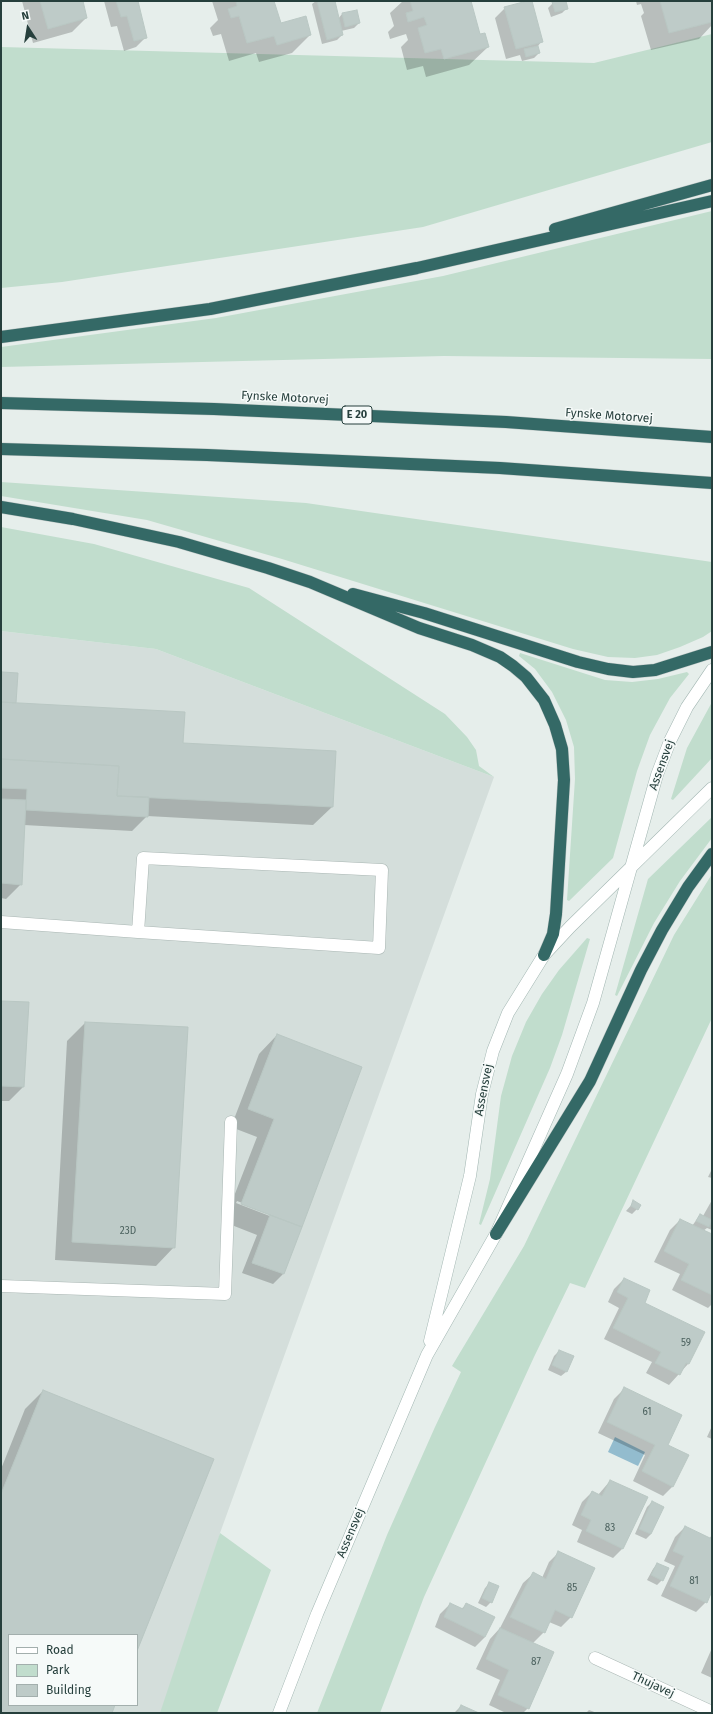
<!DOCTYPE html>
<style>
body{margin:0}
#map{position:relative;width:713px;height:1714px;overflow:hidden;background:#e6eeeb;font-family:"Fira Sans",sans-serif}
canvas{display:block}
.frame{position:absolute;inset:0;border:2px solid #263f3c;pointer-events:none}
.legend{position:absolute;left:8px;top:1634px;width:130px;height:72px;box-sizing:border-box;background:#f6faf9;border:1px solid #a3afad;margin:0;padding:5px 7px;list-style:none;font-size:12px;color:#263f3c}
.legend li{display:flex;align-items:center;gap:8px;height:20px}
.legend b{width:20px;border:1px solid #a3afad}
.north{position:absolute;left:8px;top:8px;width:40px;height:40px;-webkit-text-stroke:3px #f6faf9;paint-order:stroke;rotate:348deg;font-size:11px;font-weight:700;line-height:16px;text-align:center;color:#263f3c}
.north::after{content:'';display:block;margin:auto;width:14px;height:18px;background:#263f3c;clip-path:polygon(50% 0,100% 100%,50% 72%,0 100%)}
</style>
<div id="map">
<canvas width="713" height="1714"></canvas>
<div class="frame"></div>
<ul class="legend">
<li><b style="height:5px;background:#fff"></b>Road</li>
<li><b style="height:11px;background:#c1ddcd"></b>Park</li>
<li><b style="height:11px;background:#becbc8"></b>Building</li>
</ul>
<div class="north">N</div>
</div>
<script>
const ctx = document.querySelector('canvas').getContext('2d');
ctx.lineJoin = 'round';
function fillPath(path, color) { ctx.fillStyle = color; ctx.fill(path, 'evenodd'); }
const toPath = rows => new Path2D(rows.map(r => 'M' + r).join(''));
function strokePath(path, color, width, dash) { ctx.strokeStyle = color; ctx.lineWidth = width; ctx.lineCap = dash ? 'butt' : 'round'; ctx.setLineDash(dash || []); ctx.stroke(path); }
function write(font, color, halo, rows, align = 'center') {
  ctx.font = font + ' "Fira Sans",sans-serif'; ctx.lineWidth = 3; ctx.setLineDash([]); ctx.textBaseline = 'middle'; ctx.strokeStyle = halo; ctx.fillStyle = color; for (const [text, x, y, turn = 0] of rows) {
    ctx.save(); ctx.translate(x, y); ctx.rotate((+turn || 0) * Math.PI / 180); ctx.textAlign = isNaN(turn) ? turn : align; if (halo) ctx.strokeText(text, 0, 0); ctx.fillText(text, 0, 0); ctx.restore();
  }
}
fillPath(toPath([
 [1,631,156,649,494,777,220,1533,178,1713,1,1713],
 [9,1635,137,1635,137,1705,9,1705]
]), '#d4dedb');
fillPath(toPath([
 [712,34,712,142,423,227,62,282,1,288,1,47,594,63],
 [712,211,712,359,444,356,1,367,1,347,216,318,443,276],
 [1,482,306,503,712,562,712,631,703,637,680,647,657,655,635,658,608,657,573,649,282,559,147,520,1,496],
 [1,527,94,544,249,588,445,714,467,737,476,750,479,766,494,777,156,649,1,631],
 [520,653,605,680,632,682,658,679,687,672,689,674,670,698,650,735,637,771,613,858,569,901,567,900,575,779,574,747,566,720,552,692,535,669,519,656],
 [712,702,712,758,673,800,671,799,687,748],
 [712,817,712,838,680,881,654,923,617,996,615,995,648,879],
 [712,874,712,1018,585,1288,570,1283,534,1357,424,1597,380,1713,317,1713,387,1535,435,1427,461,1372,452,1366,524,1246,674,935],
 [587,938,590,939,562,1035,550,1068,481,1225,479,1224,490,1179,501,1096,512,1056,526,1022,542,994,559,970],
 [220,1533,271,1570,217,1713,160,1713]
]), '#c1ddcd');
fillPath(toPath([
 [615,1437,645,1452,638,1466,608,1452]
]), '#93bcce');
fillPath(toPath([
 [22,1,82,1,86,18,72,32,33,43],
 [104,1,137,1,146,37,136,47,124,51,117,26,111,27],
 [212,1,273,1,280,24,310,35,292,53,259,62,256,53,229,61,221,34,213,36,210,28,218,20],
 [316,1,333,1,338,19,342,14,356,11,359,23,354,28,341,31,342,35,337,40,322,44,312,4],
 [403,1,470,1,480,35,488,47,469,65,426,77,423,66,407,70,401,47,408,40,406,34,390,39,388,32,394,26,390,13],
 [560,1,565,1,567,8,562,13,551,17,548,8,553,3],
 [636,1,712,1,712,25,699,39,651,50,641,16,644,13,641,4,637,5],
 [505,8,542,41,537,47,539,53,534,58,522,61,520,55,506,59,495,18],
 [3,673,15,704,182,744,335,752,332,807,313,825,147,816,132,831,24,825,21,884,6,899,1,898,1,675],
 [1,1002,23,1087,9,1101,1,1101],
 [85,1023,174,1247,156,1266,55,1260,67,1041],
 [277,1035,361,1067,283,1274,273,1284,242,1273,257,1235,224,1222,257,1137,231,1127,259,1054],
 [237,1201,293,1222,293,1225,236,1203],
 [712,1169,712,1178,708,1177],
 [712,1200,712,1230,707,1228,703,1231,712,1236,712,1304,708,1308,672,1290,680,1274,654,1262,670,1230,680,1220,692,1226,700,1215,703,1216],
 [634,1202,637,1209,632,1214,626,1211],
 [624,1279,688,1364,669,1385,646,1373,652,1362,604,1339,619,1308,608,1302,614,1289],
 [559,1351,573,1357,566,1372,561,1376,548,1370,554,1356],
 [624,1389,667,1445,673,1486,663,1496,633,1481,645,1455,598,1433,614,1399],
 [43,1391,213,1459,137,1648,137,1635,9,1635,9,1705,114,1705,111,1713,1,1713,1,1469,25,1409],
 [712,1426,712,1439,707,1437],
 [610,1481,623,1548,613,1558,577,1542,582,1530,572,1525,582,1502,592,1492,598,1495],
 [652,1502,651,1534,646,1539,635,1534,647,1507],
 [685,1527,709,1539,712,1535,712,1589,706,1602,696,1612,661,1596,675,1566,664,1561,675,1537],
 [559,1552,571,1617,561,1627,549,1622,544,1632,533,1643,528,1708,523,1713,506,1713,489,1705,500,1680,476,1669,490,1639,500,1628,523,1583,533,1574,542,1578,549,1562],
 [657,1564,662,1580,657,1585,647,1580,653,1569],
 [490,1583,491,1602,486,1607,478,1603,485,1588],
 [450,1604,461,1609,466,1605,485,1637,475,1647,435,1627,440,1614],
 [712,1648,712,1678,701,1673],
 [461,1706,476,1713,454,1713],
 [589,1710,597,1713,586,1713]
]), '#0003');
const building = toPath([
 [40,1,83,1,87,18,48,29,40,1],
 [116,1,138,1,147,38,134,41,127,16,121,17,116,1],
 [236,1,274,1,281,23,306,16,311,35,277,45,274,36,247,43,239,16,231,18,228,9,237,6,236,1],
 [317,1,335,1,343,35,327,40,317,1],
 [410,1,471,1,480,34,485,33,489,47,444,59,441,49,425,53,418,28,427,25,424,17,408,22,406,13,413,11,410,1],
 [527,1,532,1,543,42,516,49,504,7,527,1],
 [556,1,566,1,568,9,555,12,552,2,556,1],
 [660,1,712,1,712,22,669,33,660,1],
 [357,10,360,23,345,27,342,13,357,10],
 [538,46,540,53,526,57,524,49,538,46],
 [2,672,18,673,16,703,1,702,2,672],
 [1,702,185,712,183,743,336,751,333,807,117,796,119,766,1,759,1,702],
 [1,759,119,766,117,796,149,797,148,817,26,810,27,789,1,788,1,759],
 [1,799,26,800,22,885,1,883,1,799],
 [1,1001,29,1002,24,1087,1,1086,1,1001],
 [85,1022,188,1027,175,1248,72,1242,85,1022],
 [277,1034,362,1067,302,1227,241,1204,274,1119,248,1109,277,1034],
 [633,1200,641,1205,638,1210,631,1206,633,1200],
 [700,1214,712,1220,709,1227,696,1221,700,1214],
 [270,1215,302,1227,284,1274,252,1263,270,1215],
 [680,1219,712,1234,712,1295,681,1280,689,1264,664,1251,680,1219],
 [624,1278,650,1290,645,1303,705,1332,689,1364,686,1363,680,1375,655,1363,661,1352,613,1328,628,1298,617,1292,624,1278],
 [559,1350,574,1356,567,1372,552,1365,559,1350],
 [624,1387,682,1415,668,1445,689,1455,673,1487,642,1471,655,1445,607,1422,624,1387],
 [43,1390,214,1459,137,1651,137,1635,9,1635,9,1705,115,1705,112,1713,1,1713,1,1494,43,1390],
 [610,1480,648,1497,623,1549,586,1531,591,1520,581,1515,592,1491,602,1496,610,1480],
 [652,1501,664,1507,651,1534,639,1529,652,1501],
 [685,1526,712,1539,712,1591,707,1603,670,1586,684,1556,673,1551,685,1526],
 [558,1551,595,1568,572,1618,555,1610,545,1633,510,1617,533,1572,546,1579,558,1551],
 [657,1563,669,1568,663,1581,651,1575,657,1563],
 [489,1582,499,1586,492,1603,482,1598,489,1582],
 [450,1603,463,1609,466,1603,495,1617,485,1637,444,1617,450,1603],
 [500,1628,554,1652,529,1709,498,1695,509,1670,486,1659,500,1628],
 [461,1705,479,1713,457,1713,461,1705]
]);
fillPath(building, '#becbc8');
strokePath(building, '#b9c7c3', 1);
const service = toPath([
 [1,922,138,932,379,948,382,870,143,858,138,932],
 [1,1286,225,1294,231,1122]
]);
const minor = toPath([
 [595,1658,712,1712]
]);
const secondary = toPath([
 [430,1341,470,1176,482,1094,493,1051,508,1013,544,955,570,927,712,788],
 [279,1713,317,1614,427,1355,496,1234,567,1074,593,1003,657,775,670,741,687,707,712,670]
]);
const motorway = toPath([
 [555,229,712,185],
 [1,337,210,309,417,268,712,201],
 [1,403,214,409,506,422,712,437],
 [1,449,207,455,500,468,712,483],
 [1,507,73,519,179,542,268,568,310,582,419,628,472,645,500,657,513,666,526,677,544,700,555,725,562,749,564,780,556,914,553,934,544,955],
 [353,594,424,613,578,662,608,669,633,672,655,670,712,652],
 [496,1234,590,1081,641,970,662,930,688,887,712,854]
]);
strokePath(service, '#a9b6b3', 13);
strokePath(minor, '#a9b6b3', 13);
strokePath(secondary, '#a2b6b2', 13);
strokePath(motorway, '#c2c9c8', 13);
strokePath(service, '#fff', 12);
strokePath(minor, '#fff', 12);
strokePath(secondary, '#fff', 12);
strokePath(motorway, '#346966', 12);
write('10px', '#4c625f', null, [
 ["23D",128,1231],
 ["59",686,1343],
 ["61",647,1412],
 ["83",610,1528],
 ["81",694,1581],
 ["85",572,1588],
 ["87",536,1662]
]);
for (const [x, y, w] of [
 [357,415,30]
]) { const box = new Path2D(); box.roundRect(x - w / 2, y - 9, w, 18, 3); ctx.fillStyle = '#f6faf9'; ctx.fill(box); strokePath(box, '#263f3c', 1); }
write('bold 11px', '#263f3c', null, [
 ["E 20",357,415]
]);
write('12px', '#263f3c', '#f6faf9', [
 ["Fynske Motorvej",285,398,3],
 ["Fynske Motorvej",609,416,4],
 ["Assensvej",662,765,-70],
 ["Assensvej",484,1090,-79],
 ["Assensvej",351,1533,-67],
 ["Thujavej",653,1685,25]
]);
</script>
